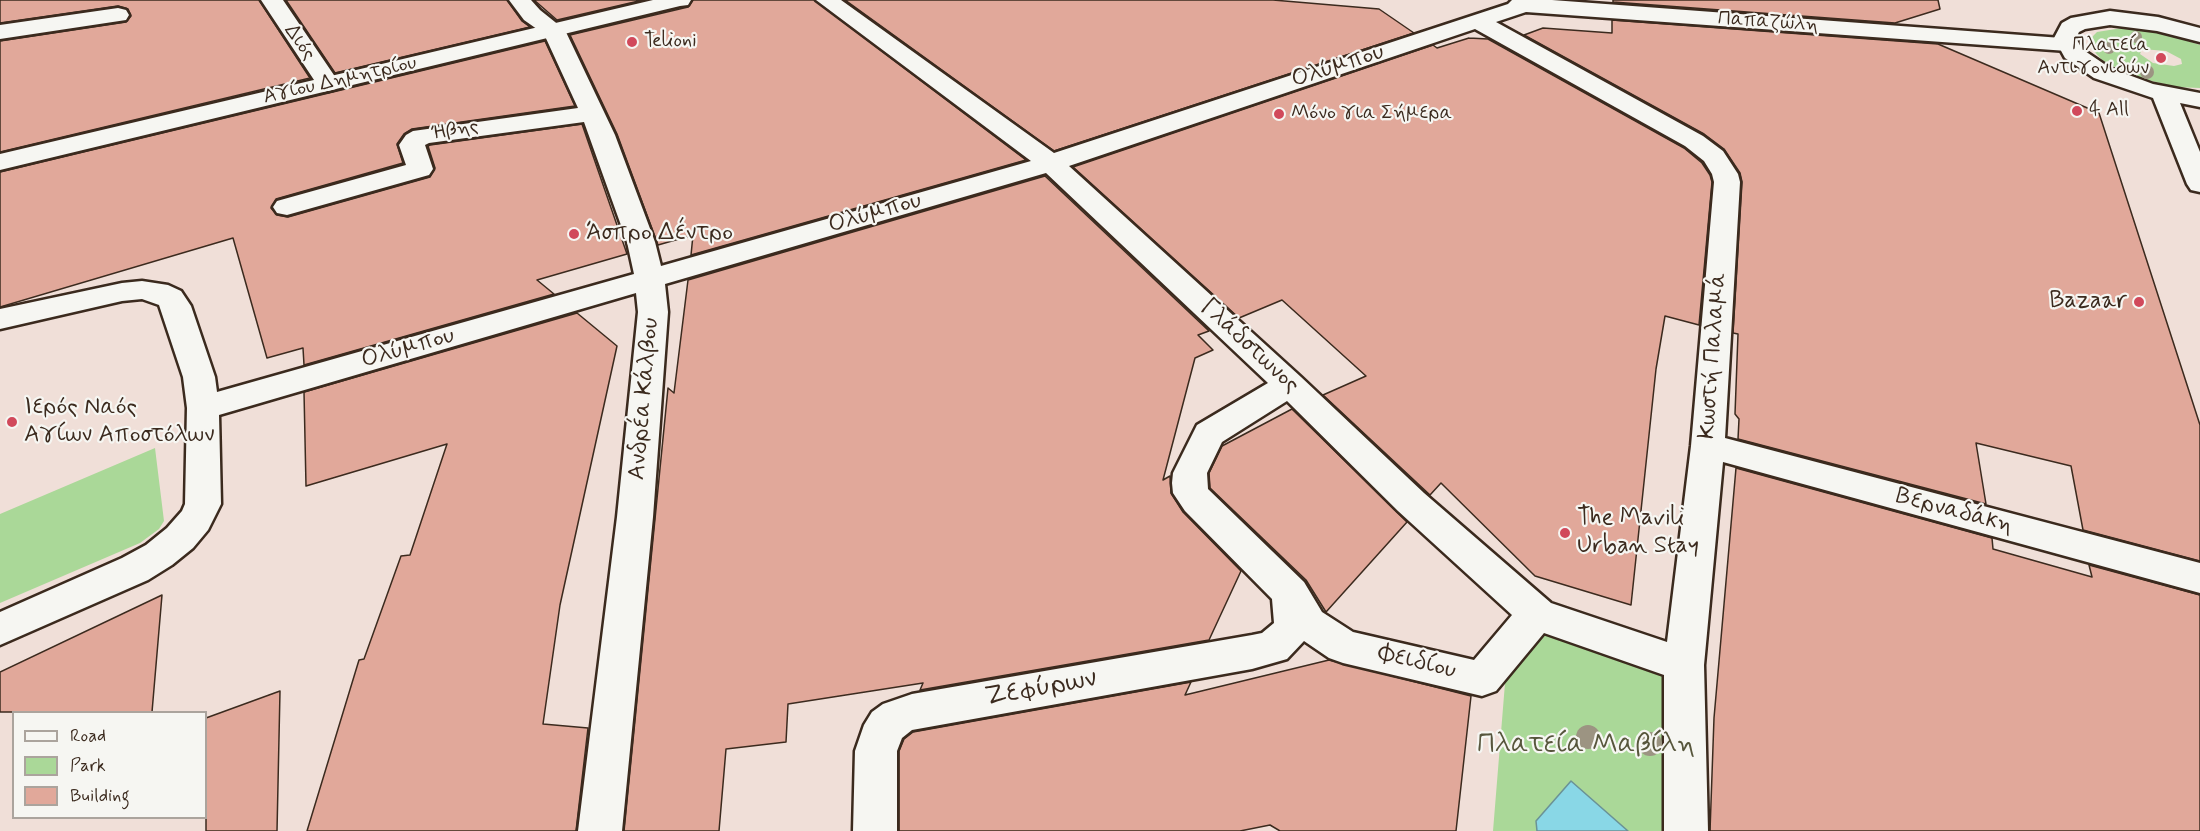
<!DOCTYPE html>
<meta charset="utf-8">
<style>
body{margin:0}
#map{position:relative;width:2200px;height:831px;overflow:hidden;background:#f0dfd8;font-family:Mynerve,sans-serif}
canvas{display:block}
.legend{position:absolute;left:12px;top:711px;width:195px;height:108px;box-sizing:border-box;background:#f6f6f2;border:2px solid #aba49d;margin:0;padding:8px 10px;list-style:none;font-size:18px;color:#3b2a1e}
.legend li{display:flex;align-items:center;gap:12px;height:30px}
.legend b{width:30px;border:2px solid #aba49d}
</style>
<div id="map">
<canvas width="2200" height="831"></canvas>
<ul class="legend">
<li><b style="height:8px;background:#f6f6f2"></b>Road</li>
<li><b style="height:16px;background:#aad898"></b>Park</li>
<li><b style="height:16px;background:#e1a89a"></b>Building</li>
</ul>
</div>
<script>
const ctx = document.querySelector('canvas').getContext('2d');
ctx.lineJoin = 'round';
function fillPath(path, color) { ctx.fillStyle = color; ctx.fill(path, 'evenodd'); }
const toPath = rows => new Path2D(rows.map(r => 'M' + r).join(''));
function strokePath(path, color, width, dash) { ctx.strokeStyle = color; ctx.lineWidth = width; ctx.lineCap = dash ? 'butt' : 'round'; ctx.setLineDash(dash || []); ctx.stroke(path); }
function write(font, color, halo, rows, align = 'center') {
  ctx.font = font + ' Mynerve,sans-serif'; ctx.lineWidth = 4.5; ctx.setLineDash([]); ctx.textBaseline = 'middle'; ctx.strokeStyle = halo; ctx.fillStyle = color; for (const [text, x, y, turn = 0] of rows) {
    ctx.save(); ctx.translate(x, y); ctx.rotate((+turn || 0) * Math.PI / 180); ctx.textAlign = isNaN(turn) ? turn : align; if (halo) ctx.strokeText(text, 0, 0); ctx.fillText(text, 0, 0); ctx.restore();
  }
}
fillPath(toPath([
 [2122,28,2160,32,2200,45,2200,88,2176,87,2148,80,2122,71,2102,60,2091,48,2090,39,2097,32],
 [2142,49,2166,51,2181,59,2182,64,2174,66,2153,63,2140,54],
 [155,448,164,521,159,529,140,543,0,603,0,514],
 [1548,623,1670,670,1671,831,1493,831,1506,671]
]), '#aad898');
const water = toPath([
 [1571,781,1628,831,1537,831,1536,821,1571,781]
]);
fillPath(water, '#89d7e6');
strokePath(water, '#6a9296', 1.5);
const building = toPath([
 [0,0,259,0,310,78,0,152,0,41,126,22,131,16,128,9,118,6,0,23,0,0],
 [286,0,507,0,522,21,530,27,335,73,286,0],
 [534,0,643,0,557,20,534,0],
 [693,0,814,0,1026,160,691,255,693,235,658,245,617,134,570,35,688,7,693,0],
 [845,0,1273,0,1379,9,1414,33,1054,151,845,0],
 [1613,0,1938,0,1940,9,1895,23,1613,2,1613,0],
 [1612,20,1938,44,2099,113,2200,425,2200,561,2083,530,2071,466,1976,443,1986,504,1738,439,1739,419,1735,414,1738,334,1733,333,1742,182,1740,173,1724,149,1704,134,1524,35,1543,28,1612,33,1612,20],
 [1469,38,1488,39,1684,148,1702,163,1710,175,1712,182,1699,325,1665,316,1656,369,1631,605,1535,576,1441,483,1430,495,1323,395,1366,376,1282,300,1239,318,1073,167,1433,45,1437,48,1469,38],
 [545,41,575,106,412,129,404,134,397,144,403,163,276,199,271,208,277,215,288,217,430,177,435,168,428,146,430,145,582,124,627,254,537,280,554,294,304,365,303,348,267,358,233,238,0,307,0,172,545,41],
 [1045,176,1209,331,1198,335,1213,350,1195,358,1163,480,1170,476,1171,493,1183,512,1241,571,1209,640,920,690,923,683,788,704,786,742,726,749,719,831,624,831,668,388,674,393,688,280,1045,176],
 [577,313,617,346,560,605,543,724,588,728,576,831,307,831,359,660,364,659,401,556,410,555,447,444,306,486,304,392,577,313],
 [1292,409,1407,522,1326,612,1306,580,1210,488,1209,473,1222,446,1292,409],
 [1736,468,1992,538,1993,549,2092,577,2089,565,2200,595,2200,831,1710,831,1714,718,1736,468],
 [162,595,152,712,0,712,0,672,162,595],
 [1329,660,1471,696,1456,831,1280,831,1270,825,1240,831,899,831,899,751,904,739,913,732,1191,682,1185,695,1329,660],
 [280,691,277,831,206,831,206,718,280,691]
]);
fillPath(building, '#e1a89a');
strokePath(building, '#3b2a1e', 1.5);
const minor = toPath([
 [261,0,283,0,340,84,336,89,328,91,320,89,261,0],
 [509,0,531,0,540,10,565,30,615,135,655,242,661,266,1031,161,816,0,841,0,1054,153,1508,4,1512,0,1552,0,2075,39,2078,44,2075,49,2067,51,1526,12,1496,22,1703,136,1723,151,1738,174,1740,182,1725,438,2200,563,2200,593,1723,462,1704,665,1708,831,1664,831,1664,675,1544,633,1496,691,1482,696,1343,663,1329,658,1304,641,1287,659,1252,669,912,730,902,738,897,751,897,831,853,831,855,751,864,725,872,712,883,704,912,694,1252,635,1262,633,1274,623,1272,599,1185,511,1173,493,1172,483,1173,473,1197,425,1268,383,1046,173,665,284,668,312,653,517,622,831,578,831,617,517,638,312,636,293,219,415,221,504,208,530,193,548,172,565,148,580,0,645,0,612,122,558,146,545,167,528,182,511,185,504,187,408,183,377,159,305,142,299,122,301,0,329,0,309,122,283,142,281,168,285,181,291,191,306,215,377,217,392,634,274,627,242,584,122,429,143,425,145,433,169,429,175,287,215,277,213,273,207,277,201,406,165,399,145,406,135,413,131,578,108,544,34,524,20,509,0],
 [1475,29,1685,146,1704,161,1712,174,1714,182,1691,446,1667,642,1551,603,1424,493,1301,377,1069,166,1475,29],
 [1287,401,1398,511,1512,615,1474,660,1353,632,1322,612,1304,582,1208,489,1207,473,1222,442,1287,401],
 [118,8,126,10,129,15,126,20,0,39,0,25,118,8]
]);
const major = toPath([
 [653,0,691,0,688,5,680,6,0,170,0,154,653,0],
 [2110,11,2158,17,2200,28,2200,42,2157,31,2110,25,2085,29,2079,32,2076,38,2082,49,2110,68,2153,84,2200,93,2200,107,2180,103,2200,152,2200,192,2191,190,2187,184,2153,98,2094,78,2065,58,2054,38,2062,23,2071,18,2110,11]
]);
strokePath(minor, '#3b2a1e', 5);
strokePath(major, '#3b2a1e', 5);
fillPath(minor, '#f6f6f2');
fillPath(major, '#f6f6f2');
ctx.fillStyle = '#9c9482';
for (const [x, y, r] of [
 [2136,37,6],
 [2109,48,6],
 [2147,72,7],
 [1588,737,12],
 [1650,744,12]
]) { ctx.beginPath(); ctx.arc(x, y, r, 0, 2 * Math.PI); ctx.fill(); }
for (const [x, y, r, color] of [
 [632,42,6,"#d1495b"],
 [2161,58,6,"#d1495b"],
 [2077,111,6,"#d1495b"],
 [1279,114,6,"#d1495b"],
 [574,234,6,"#d1495b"],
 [2139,302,6,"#d1495b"],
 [12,422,6,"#d1495b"],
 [1565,533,6,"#d1495b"]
]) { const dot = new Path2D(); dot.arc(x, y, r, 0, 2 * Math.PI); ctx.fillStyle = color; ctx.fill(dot); strokePath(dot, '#f6f6f2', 2); }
write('20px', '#3b2a1e', '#f6f6f2', [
 ["Παπαζώλη",1768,23,4],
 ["Διός",299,43,55],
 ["Αγίου Δημητρίου",340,81,-13],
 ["Ήβης",455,131,-9]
]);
write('20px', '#3b2a1e', '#f6f6f2', [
 ["Telioni",644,42],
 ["Πλατεία",2149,46,"right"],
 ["Αντιγονιδών",2149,69,"right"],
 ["4 All",2089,111],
 ["Μόνο για Σήμερα",1291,114]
], 'left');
write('24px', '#3b2a1e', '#f6f6f2', [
 ["Ολύμπου",1338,67,-18],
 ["Ολύμπου",875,214,-16],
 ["Γλάδστωνος",1249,347,43],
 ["Ολύμπου",408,349,-16],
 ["Κωστή Παλαμά",1714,356,-86],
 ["Ανδρέα Κάλβου",645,399,-85],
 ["Βερναδάκη",1954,512,15],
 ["Φειδίου",1417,663,14]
]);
write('24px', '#3b2a1e', '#f6f6f2', [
 ["Άσπρο Δέντρο",586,234],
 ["Bazaar",2127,302,"right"],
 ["Ιερός Ναός",24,408],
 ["Αγίων Αποστόλων",24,436],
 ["The Mavili",1577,519],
 ["Urban Stay",1577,547]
], 'left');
write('28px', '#3b2a1e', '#f6f6f2', [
 ["Ζεφύρων",1041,689,-10]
]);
write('28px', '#57563c', '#f6f6f2', [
 ["Πλατεία Μαβίλη",1586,746]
]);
</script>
